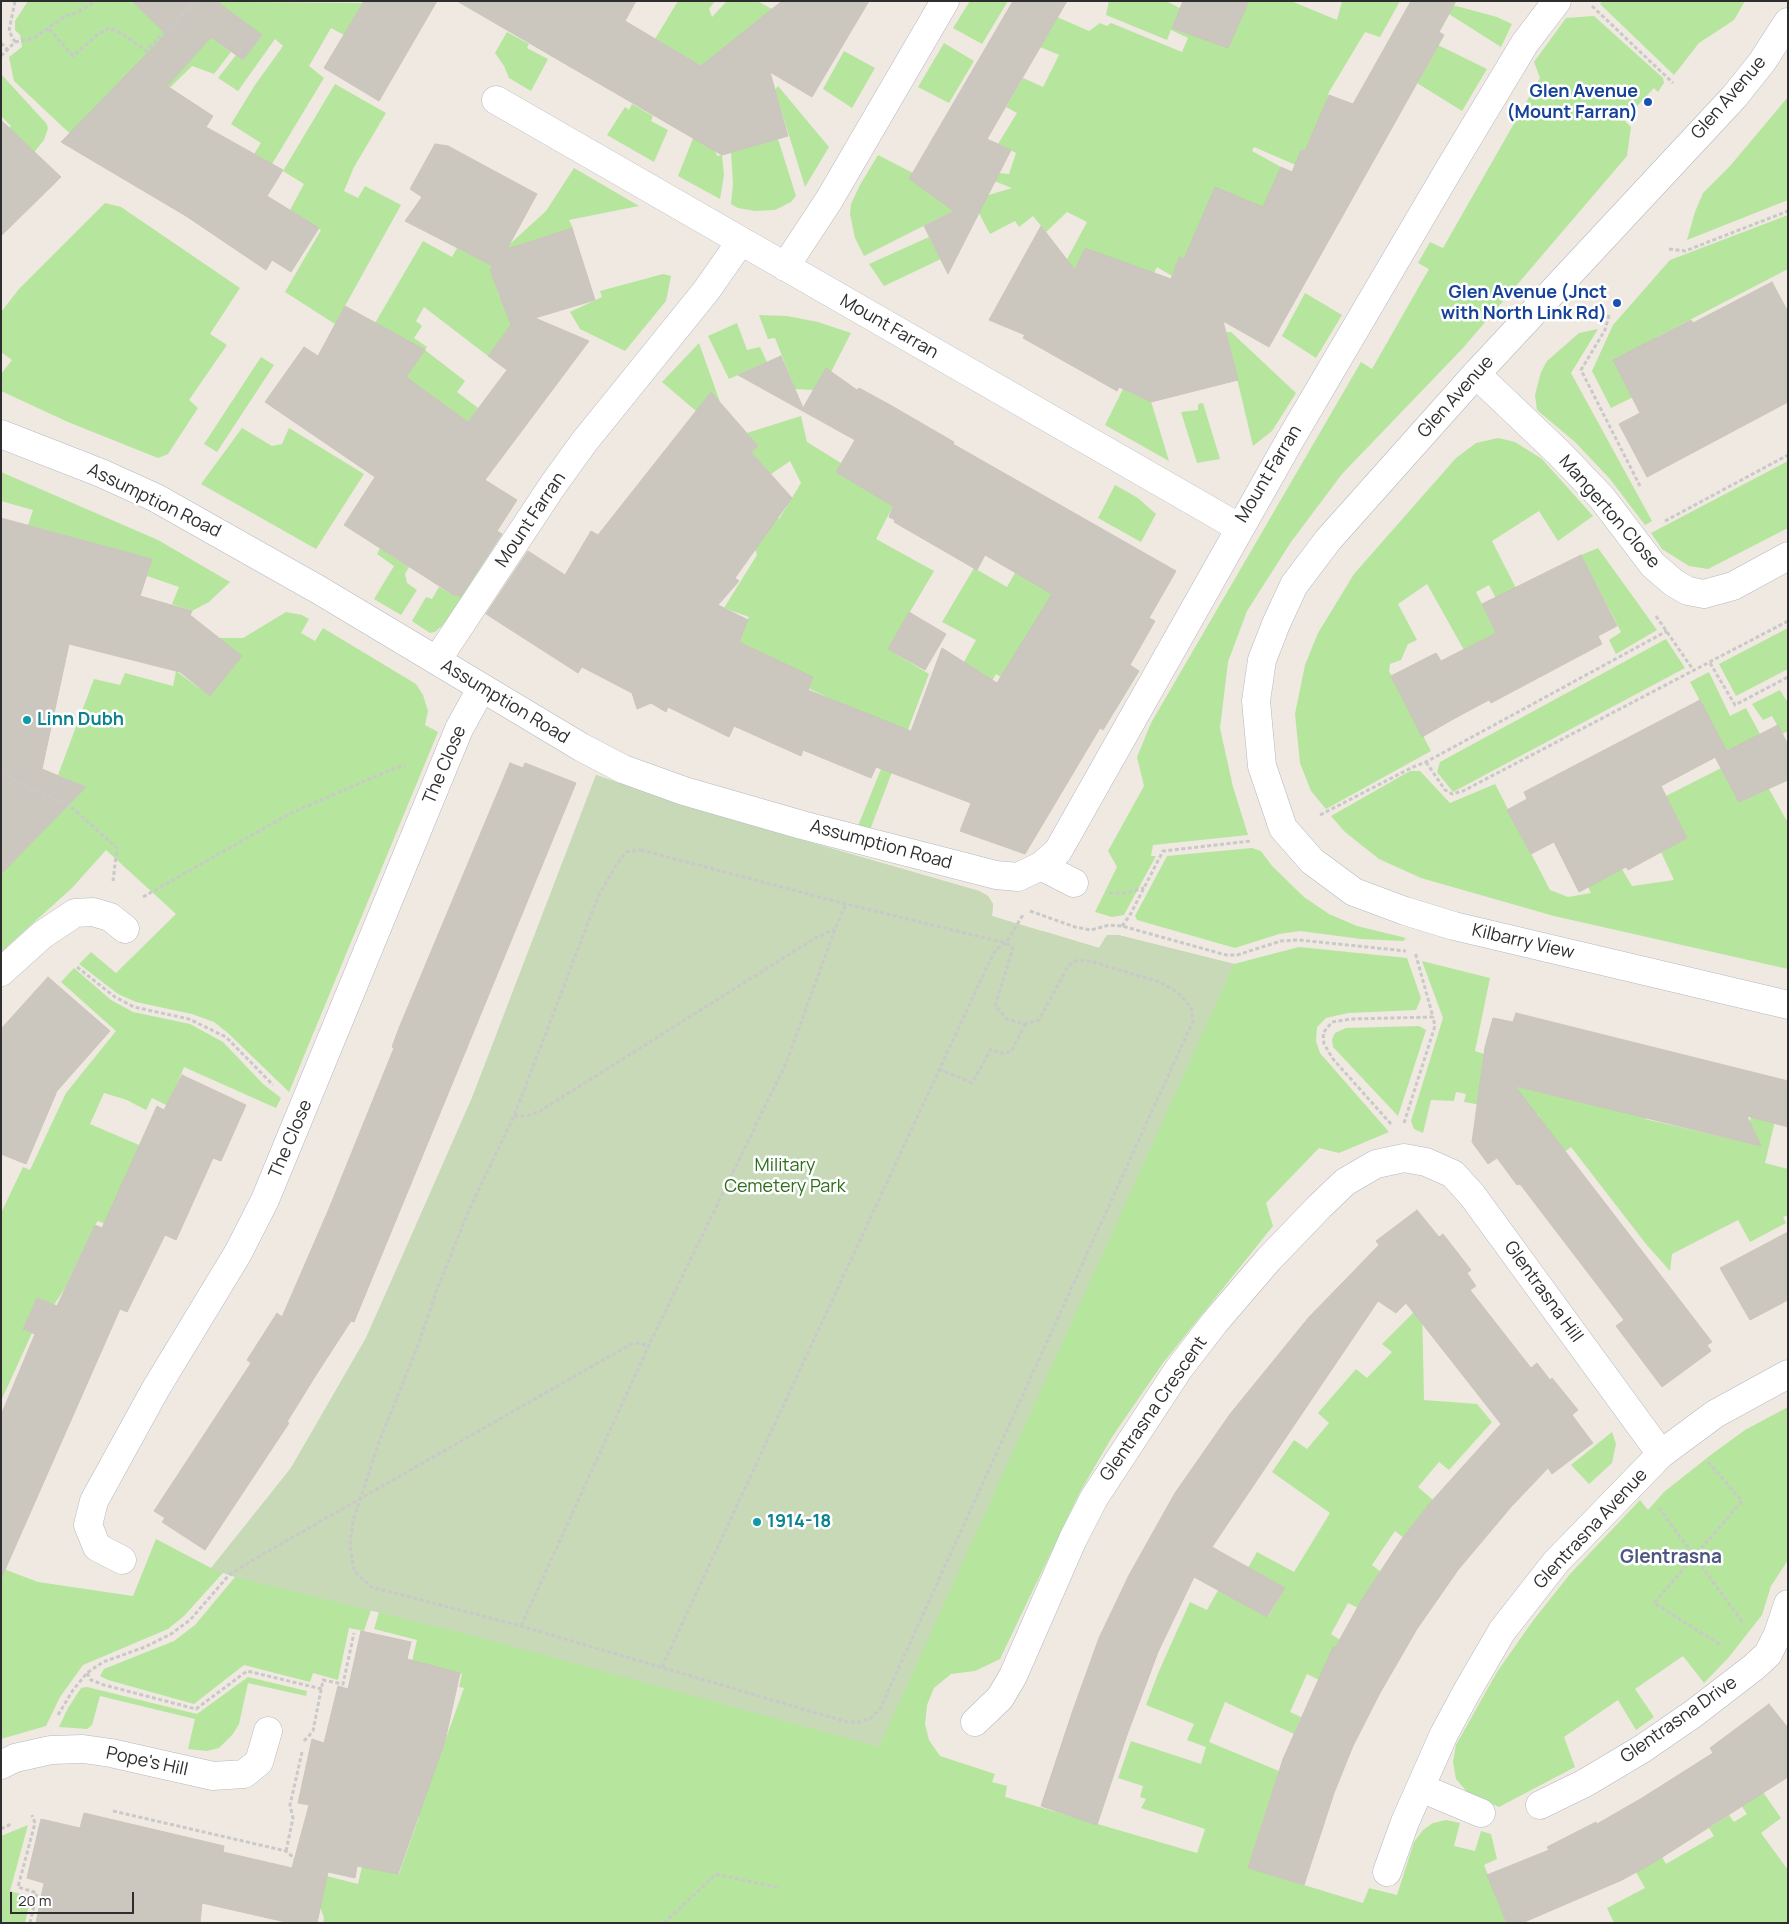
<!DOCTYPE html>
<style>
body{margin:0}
#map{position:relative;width:1789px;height:1924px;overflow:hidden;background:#efe9e1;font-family:Manrope,sans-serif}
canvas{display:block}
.frame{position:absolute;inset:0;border:2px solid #2e2e2e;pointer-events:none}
.scale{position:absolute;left:10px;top:1892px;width:124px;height:22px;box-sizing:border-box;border:2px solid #2e2e2e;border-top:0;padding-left:6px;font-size:15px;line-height:18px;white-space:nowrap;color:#2e2e2e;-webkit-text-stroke:4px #fff;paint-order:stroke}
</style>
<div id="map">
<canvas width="1789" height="1924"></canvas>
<div class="frame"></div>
<div class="scale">20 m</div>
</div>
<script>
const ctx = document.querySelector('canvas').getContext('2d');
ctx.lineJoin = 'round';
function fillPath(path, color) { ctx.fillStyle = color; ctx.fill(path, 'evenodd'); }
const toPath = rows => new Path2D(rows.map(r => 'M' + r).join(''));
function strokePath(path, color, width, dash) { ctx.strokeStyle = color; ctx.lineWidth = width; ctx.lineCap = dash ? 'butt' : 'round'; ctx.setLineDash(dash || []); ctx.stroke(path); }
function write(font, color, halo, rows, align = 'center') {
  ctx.font = font + ' Manrope,sans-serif'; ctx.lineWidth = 5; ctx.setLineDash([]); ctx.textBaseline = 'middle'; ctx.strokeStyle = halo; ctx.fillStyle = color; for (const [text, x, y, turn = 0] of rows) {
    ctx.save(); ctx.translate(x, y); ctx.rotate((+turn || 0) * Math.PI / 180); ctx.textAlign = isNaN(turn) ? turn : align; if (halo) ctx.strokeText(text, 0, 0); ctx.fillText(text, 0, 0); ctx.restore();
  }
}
fillPath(toPath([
 [28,1,128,1,135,3,137,1,363,3,344,35,331,28,309,66,324,78,272,164,254,154,261,143,231,124,255,85,283,46,275,39,238,91,218,78,236,55,243,60,262,35,222,45,231,52,214,74,192,66,99,157,65,129,14,81,9,57,22,47,20,35,15,30,15,21],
 [678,1,715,1,709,9,712,17,727,1,757,1,772,9,762,68,771,73,749,94,655,39],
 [970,1,1008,1,982,44,953,28],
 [1109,1,1166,1,1180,8,1242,1,1248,4,1249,1,1291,1,1337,20,1342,1,1400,1,1380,37,1365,32,1329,92,1312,154,1301,150,1305,169,1254,147,1252,151,1281,167,1288,189,1202,267,1179,257,1172,276,1157,267,1145,294,1094,280,1065,263,1087,222,1067,212,1046,232,1033,216,1019,227,1015,221,990,234,972,200,1012,188,981,176,999,173,1009,174,1016,153,998,144,1017,113,1006,107,1023,78,1043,87,1059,55,1040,47,1057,17,1089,31,1100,23,1107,26,1111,23,1182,52,1188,38,1171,30,1167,40,1106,15],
 [1411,1,1438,1,1497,17,1512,24,1501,47,1449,14],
 [1602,1,1745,1,1734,20,1699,43,1674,75,1600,4],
 [1594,16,1663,78,1664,83,1658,92,1654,88,1624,120,1631,127,1627,156,1463,348,1342,474,1291,542,1247,611,1228,662,1220,728,1233,787,1248,835,1153,845,1151,856,1156,856,1124,915,1112,917,1095,912,1117,867,1108,851,1144,786,1137,757,1151,723,1361,362,1372,369,1429,269,1418,263,1430,242,1443,248,1540,78,1534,62,1566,18],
 [507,32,529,44,527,48,548,59,531,91,509,78,504,66,495,53],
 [944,43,974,61,949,103,918,87],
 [1438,45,1487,69,1462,111,1417,83],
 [844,51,875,68,852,108,823,89],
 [1,74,46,123,48,128,44,140,26,162,1,137,11,126,1,116],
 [335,84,386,113,354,167,344,191,358,198,365,186,401,205,335,324,285,292,321,230,290,210,304,184,283,171],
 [778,86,829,147,805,187,775,90],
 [1788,97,1788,200,1687,240,1695,212,1703,193,1730,166],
 [632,104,653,116,651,121,668,130,654,162,607,135,625,107,629,110],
 [704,111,717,156,722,155,724,175,720,199,678,176],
 [778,139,796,196,791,202,775,210,755,211,738,208,731,204,733,184,731,152],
 [878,155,913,173,909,179,949,203,955,210,864,256,855,238,850,214,851,204,860,185],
 [574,168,639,206,569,220,573,228,516,246,521,268,497,289,499,295,537,315,501,339,488,356,424,307,416,321,422,326,414,338,427,347,425,350,465,381,457,392,478,408,468,422,361,347,423,241,452,257,457,248,469,254,477,240,499,254,546,211],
 [105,203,121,207,240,288,210,334,227,345,189,400,198,408,168,454,158,458,68,422,1,391,1,374,12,360,1,352,1,312,19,289],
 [1788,215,1788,269,1657,337,1678,375,1611,408,1592,371,1613,325,1670,260],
 [929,237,941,259,884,286,869,264],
 [663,274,671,276,666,301,625,351,580,329,570,312,602,297,600,291],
 [1305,293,1342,315,1316,358,1282,336],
 [759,315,787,316,818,322,851,333,831,372,813,390,795,389,775,338,768,339],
 [737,323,747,350,760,347,767,362,729,379,708,336],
 [1598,329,1571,373,1652,521,1645,525,1610,479,1575,442,1537,410,1535,395,1541,372,1547,361,1579,333],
 [1226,332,1231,332,1296,393,1272,431,1253,446],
 [699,343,720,402,696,411,662,382],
 [261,357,274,365,217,452,204,444],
 [1123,389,1144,399,1150,398,1169,461,1105,425],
 [1203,403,1220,459,1197,463,1181,412,1198,410,1198,404],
 [801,416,807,442,841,463,894,504,876,539,934,571,888,649,929,674,870,830,858,826,898,727,833,700,808,688,812,680,749,655,752,648,737,641,749,617,724,608,757,555,756,551,743,543,762,506,779,519,801,483,790,461,771,474,751,452,758,446,747,433],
 [242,428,272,446,282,444,289,428,364,474,316,549,201,484],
 [1498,438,1515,442,1542,459,1593,516,1558,541,1539,511,1492,541,1519,594,1499,604,1489,585,1476,592,1496,633,1464,650,1427,584,1398,604,1417,640,1408,644,1401,660,1390,664,1389,671,1431,751,1326,809,1311,791,1300,763,1295,714,1305,665,1318,633,1354,574,1456,458,1476,443],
 [1788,461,1788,528,1708,569,1689,566,1662,549,1651,533],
 [1,472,158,540,230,582,209,602,192,611,172,604,179,587,147,576,152,559,28,525,33,510,1,501],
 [1115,485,1138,498,1156,514,1141,542,1098,518],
 [487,545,493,548,446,622,435,632,430,633,412,621,426,597,432,599,439,587,455,596],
 [380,548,409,567,405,574,407,583,417,590,401,615,374,599,394,566,377,554],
 [1598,548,1657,630,1616,654,1609,640,1621,632,1581,555],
 [974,568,1007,587,1015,573,1080,600,1025,692,996,674,991,683,960,669,976,640,942,622],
 [286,612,302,615,309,619,301,633,315,641,323,628,416,684,423,695,428,711,425,725,438,732,289,1092,228,1033,214,1022,192,1014,136,1002,118,994,79,964,91,952,116,973,176,914,106,850,72,888,1,952,1,873,86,787,58,775,94,679,120,685,125,673,173,686,176,671,210,696,241,656,219,638,243,638],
 [1788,628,1788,669,1736,696,1719,664],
 [1666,639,1685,668,1453,792,1437,772,1440,762],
 [1709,672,1730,716,1746,708,1761,736,1745,746,1788,823,1788,969,1554,916,1421,878,1379,859,1345,832,1331,816,1410,771,1420,771,1450,803,1495,784,1550,890,1568,897,1591,893,1567,844,1607,844,1632,886,1674,880,1661,852,1687,838,1666,796,1733,762,1690,682],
 [1780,690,1788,703,1788,731,1782,734,1772,716,1763,720,1752,704],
 [596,775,691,808,979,891,988,896,993,904,992,916,1004,920,472,1175,240,1554,184,1616,168,1629,83,1665,60,1697,46,1726,1,1739,1,1568,38,1582,133,1596,156,1539,211,1568,291,1468,366,1338,400,1262,472,1098],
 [1252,848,1261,851,1272,866,1304,897,1329,914,1357,926,1406,938,1403,941,1361,939,1300,931,1279,934,1235,948,1137,920,1135,916,1167,856],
 [1043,931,1099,948,1107,935,1118,935,1234,964,1299,947,1407,958,1421,998,1416,1010,1348,1013,1326,1018,1317,1027,1316,1041,1320,1053,1389,1132,1339,1153,1319,1148,1266,1203,1273,1226,1163,1363,1112,1437,1080,1492,1000,1659,975,1671,951,1674,934,1688,927,1705,925,1724,929,1740,940,1756,995,1774,992,1782,1007,1786,1005,1797,1197,1853,1205,1829,1141,1808,1146,1799,1140,1797,1143,1786,1118,1778,1131,1741,1201,1764,1206,1747,1187,1740,1194,1724,1146,1705,1159,1671,1190,1602,1207,1610,1226,1576,1257,1592,1249,1607,1268,1617,1285,1588,1248,1568,1257,1552,1294,1572,1330,1513,1272,1472,1294,1440,1307,1449,1329,1423,1318,1413,1356,1369,1367,1378,1392,1352,1382,1344,1422,1304,1424,1400,1477,1404,1492,1422,1449,1470,1439,1462,1418,1487,1433,1500,1404,1538,1395,1531,1384,1547,1372,1565,1381,1572,1358,1608,1348,1603,1331,1634,1340,1640,1319,1680,1307,1674,1290,1712,1301,1717,1294,1734,1225,1702,1209,1742,1279,1771,1248,1868,1363,1903,1369,1888,1397,1895,1414,1842,1423,1830,1433,1823,1446,1820,1460,1823,1454,1846,1475,1851,1481,1831,1491,1834,1497,1859,1484,1865,1507,1923,323,1923,324,1918,312,1884,315,1873,358,1884,367,1845,385,1871,399,1874,419,1817,402,1813,390,1731,444,1744,464,1688,459,1687,462,1674,444,1669,409,1674,417,1640,374,1629,379,1612,371,1610,364,1631,349,1628,338,1680,313,1673,310,1682,244,1665,194,1704,108,1680,100,1676,104,1669,174,1641,195,1625,235,1577,260,1570],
 [1422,961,1490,978,1475,1051,1484,1054,1497,1082,1596,1105,1650,1095,1645,1119,1745,1142,1751,1117,1775,1121,1765,1163,1788,1169,1788,1215,1783,1217,1786,1223,1750,1242,1738,1220,1672,1254,1670,1271,1646,1244,1571,1147,1554,1160,1535,1135,1539,1115,1464,1102,1466,1094,1456,1092,1454,1101,1431,1100,1423,1133,1414,1129,1411,1121,1443,1018],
 [74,968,111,1000,133,1012,190,1024,223,1042,263,1084,281,1098,276,1108,184,1067,168,1106,152,1098,146,1110,127,1100,104,1093,90,1124,139,1145,138,1149,105,1224,98,1221,95,1225,65,1288,54,1305,37,1298,23,1329,32,1333,1,1401,1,1213,23,1167,30,1170,66,1093,116,1031,61,982],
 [1419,1026,1426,1030,1398,1116,1333,1047,1332,1039,1335,1033,1346,1028],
 [1788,1407,1788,1560,1771,1586,1762,1615,1729,1657,1704,1683,1683,1656,1635,1689,1654,1717,1636,1730,1618,1700,1564,1737,1575,1767,1499,1807,1468,1793,1456,1779,1453,1762,1456,1745,1497,1672,1532,1622,1570,1574,1640,1500,1648,1510,1664,1492,1712,1454,1745,1430],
 [1612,1432,1616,1444,1612,1463,1589,1484,1571,1465],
 [248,1677,307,1691,306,1696,248,1683,239,1724,233,1734,219,1748,207,1751,188,1749,195,1719,100,1696,92,1725,87,1729,59,1727,68,1708,81,1688,87,1687,197,1714],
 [1758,1785,1781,1818,1761,1833,1788,1870,1788,1923,1614,1923,1607,1908,1645,1888,1636,1872,1662,1857,1666,1864,1714,1836,1709,1828,1729,1815,1734,1822,1747,1814,1738,1801],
 [28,1825,10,1891,31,1897,25,1923,1,1923,1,1836]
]), '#b6e59e');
fillPath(toPath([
 [596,775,691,808,979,891,988,896,993,904,992,916,1099,948,1107,935,1118,935,1234,964,879,1747,482,1638,235,1577,211,1569,291,1468,366,1338,472,1098]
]), '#c8d9b8');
const building = toPath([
 [132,1,216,1,262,35,243,60,211,37,167,86,213,116,206,127,283,170,267,196,319,228,291,272,272,260,266,270,186,216,61,142,166,34,132,1],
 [364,1,437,1,379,101,324,68,364,1],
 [457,1,636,1,625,21,701,66,782,1,869,1,812,97,770,72,788,136,722,155,457,1],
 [1013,1,1067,1,987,139,1011,150,948,274,924,226,954,211,909,179,1013,1],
 [1183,1,1249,1,1228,48,1172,28,1183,1],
 [1411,1,1456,1,1439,32,1444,35,1269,347,1223,321,1238,380,1151,402,1119,387,1117,391,1023,338,1025,335,989,320,1041,226,1075,270,1085,248,1171,279,1179,257,1184,259,1215,187,1263,207,1281,167,1292,172,1301,150,1305,151,1329,95,1353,104,1411,1],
 [1,120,61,177,1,236,1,120],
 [435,144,448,146,537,194,507,249,572,228,595,300,535,318,589,341,485,480,517,500,497,531,502,534,460,597,456,594,455,596,344,525,375,477,265,402,304,347,318,356,345,306,425,350,406,377,468,422,507,370,488,356,511,325,490,270,493,266,405,221,422,197,410,189,435,144],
 [1772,282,1788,312,1788,402,1647,477,1619,424,1640,413,1613,360,1691,320,1693,323,1772,282],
 [781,356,803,408,826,368,857,390,859,388,892,406,954,442,953,444,1176,571,1149,618,1155,621,1130,665,1139,671,1103,730,1100,728,1025,854,960,831,971,803,876,767,871,778,803,750,801,756,734,726,729,737,668,707,666,712,651,703,637,709,632,693,582,667,578,673,486,614,528,551,565,575,591,531,598,535,711,392,758,446,751,452,792,498,735,578,739,581,718,605,748,620,739,642,813,677,808,690,911,731,942,648,997,683,1052,594,985,555,977,570,894,522,895,520,889,517,893,506,836,472,855,440,738,375,781,356],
 [1,518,152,559,140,596,192,611,190,615,242,656,210,696,180,672,69,644,42,769,86,787,1,874,1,518],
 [1581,555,1617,626,1598,636,1602,644,1491,703,1489,700,1457,717,1422,737,1391,676,1436,653,1441,661,1496,633,1482,604,1581,555],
 [909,612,946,634,925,670,888,649,909,612],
 [1700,700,1727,751,1661,786,1687,838,1628,870,1626,867,1579,892,1554,842,1531,854,1507,810,1527,799,1524,792,1700,700],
 [1778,725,1788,745,1788,780,1739,802,1715,757,1778,725],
 [510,763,523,768,525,763,576,783,354,1322,351,1321,316,1375,287,1422,289,1423,205,1550,162,1522,165,1518,154,1511,251,1363,247,1360,277,1313,282,1317,328,1211,394,1048,392,1047,399,1028,510,763],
 [48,977,110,1031,57,1091,26,1164,1,1154,1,1029,48,977],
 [1516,1013,1788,1081,1788,1127,1747,1116,1761,1146,1515,1086,1712,1342,1707,1345,1711,1351,1662,1387,1616,1326,1624,1320,1520,1184,1517,1185,1497,1158,1488,1164,1472,1142,1485,1047,1493,1018,1513,1022,1516,1013],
 [182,1075,246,1105,221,1161,213,1158,176,1240,165,1235,127,1312,120,1309,1,1579,1,1415,35,1334,23,1329,37,1298,57,1306,95,1225,102,1228,157,1106,164,1110,182,1075],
 [1417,1210,1439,1237,1443,1234,1471,1270,1467,1273,1476,1286,1470,1290,1531,1368,1537,1363,1550,1380,1552,1378,1578,1410,1572,1415,1593,1443,1552,1474,1548,1468,1511,1507,1458,1570,1417,1629,1380,1693,1353,1746,1334,1793,1304,1885,1248,1868,1283,1759,1333,1647,1335,1648,1361,1601,1401,1540,1429,1504,1501,1424,1406,1303,1396,1313,1378,1301,1212,1547,1285,1588,1267,1617,1194,1577,1158,1652,1127,1735,1097,1825,1041,1806,1073,1710,1099,1638,1129,1575,1175,1493,1230,1414,1309,1317,1379,1245,1376,1241,1417,1210],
 [1788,1232,1788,1300,1750,1320,1720,1268,1788,1232],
 [361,1631,411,1642,407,1659,460,1673,445,1741,398,1874,357,1866,355,1878,328,1872,317,1923,290,1923,202,1903,200,1923,36,1923,44,1883,27,1878,41,1819,80,1828,84,1813,224,1846,223,1852,292,1868,309,1805,298,1803,312,1739,324,1743,338,1686,348,1689,361,1631],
 [1769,1704,1788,1728,1788,1777,1653,1863,1622,1880,1522,1923,1507,1923,1487,1875,1549,1850,1547,1847,1596,1822,1597,1824,1642,1798,1713,1753,1710,1748,1769,1704]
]);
fillPath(building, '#cbc7bf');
strokePath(building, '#cbc5ba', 1);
const street = toPath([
 [496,100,1240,528],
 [785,267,829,200,945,1],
 [1476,374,1560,454,1602,498,1653,565,1674,583,1688,591,1704,594,1733,586,1788,556],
 [1,434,101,473,156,498,319,590,581,747,623,769,684,791,802,825,996,875,1018,877,1041,866,1058,851,1290,440,1448,171,1525,43,1557,1],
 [437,660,553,485,584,442,706,291,741,241],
 [1041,866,1074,883],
 [1,972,42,935,75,913,93,912,110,917,125,929],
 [122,1560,97,1547,88,1525,94,1501,155,1390,238,1253,265,1200,459,729,481,689],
 [975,1722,1000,1698,1013,1676,1073,1539,1094,1498,1178,1370,1215,1322,1269,1259,1320,1206,1345,1182,1376,1164,1404,1158,1426,1162,1453,1174,1472,1195,1661,1454],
 [1,1765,15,1758,51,1750,83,1749,111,1753,213,1776,244,1774,259,1762,268,1731],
 [1421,1788,1481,1813],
 [1540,1805,1585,1783,1642,1749,1693,1714,1754,1667,1768,1654,1778,1634,1788,1604],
 [1387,1872,1405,1822,1444,1734,1466,1693,1502,1631,1556,1562,1661,1454,1715,1414,1788,1374]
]);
const secondary = toPath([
 [1788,22,1762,62,1734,97,1476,374,1328,540,1294,585,1276,624,1262,660,1256,701,1262,766,1283,828,1312,861,1354,892,1405,911,1454,926,1788,1005]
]);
strokePath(street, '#b4b7c1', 29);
strokePath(secondary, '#b4b7c1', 29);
strokePath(toPath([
 [1592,6,1673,83],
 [49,29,73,56,98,34,109,28,121,33,146,51,195,1],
 [15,42,34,38,64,17,78,12,96,1],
 [1,43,8,50],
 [1,56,15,42,9,31,15,1],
 [1669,249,1685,251,1788,211],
 [1609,315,1605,330,1581,370,1640,486],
 [1665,521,1788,455],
 [1656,616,1694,671],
 [1710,663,1735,705,1788,677],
 [1426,762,1445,790,1452,794,1463,791,1788,621],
 [2,772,25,786,69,805,117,848,113,881],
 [1320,815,1413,767,1426,762,1667,631],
 [641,850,846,904,1006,943,1013,948,995,1006,1007,1019,1025,1024,1039,1020,1068,966,1075,961,1086,960,1160,982,1177,992,1191,1007,1193,1021,880,1709,871,1718,859,1722,847,1722,521,1626,371,1587,354,1571,350,1544,353,1521,379,1442,418,1345,439,1284,470,1208,514,1116,598,897,616,865,626,852,641,850],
 [1109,893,1126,893,1144,888],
 [143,897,291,813,395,768,405,766],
 [1030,911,1075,927,1091,930,1109,925,1122,926,1226,955,1237,955,1281,941,1299,940,1406,951],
 [1122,926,1130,915,1163,851,1251,841],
 [77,967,115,997,134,1007,189,1019,226,1037,273,1085],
 [939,1069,972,1083,991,1049,999,1053,1011,1052,1025,1024],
 [514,1116,526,1116,540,1111,812,940,834,929],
 [1404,1123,1435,1026,1433,1017],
 [1391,1124,1333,1059,1324,1044,1323,1033,1332,1022,1351,1019,1433,1017,1415,952],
 [1708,1462,1742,1501,1654,1603,1722,1646],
 [1659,1508,1744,1624],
 [521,1626,648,1347,787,1061,835,929,846,904],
 [662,1667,985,971,996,949,1006,943,1024,913],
 [87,1673,91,1680,104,1685,196,1709,247,1671,322,1689],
 [58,1715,73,1690,87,1673,103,1662,145,1647,171,1634,190,1620,229,1575,251,1561,631,1344,641,1343,648,1347],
 [304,1741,313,1731,323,1680,343,1684,354,1633],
 [113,1811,286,1851,297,1861],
 [1,1829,11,1824],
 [286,1851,293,1818,290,1805,302,1752],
 [30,1923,37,1893,18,1887,35,1823,32,1815],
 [664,1923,716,1874,780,1888]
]), '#c9c9c9', 3, [4, 2.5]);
strokePath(street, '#fff', 28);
strokePath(secondary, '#fff', 28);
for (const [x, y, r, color] of [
 [1648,102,5,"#1a4fb4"],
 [1617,303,5,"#1a4fb4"],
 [27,720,5,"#0f9aa8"],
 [757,1522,5,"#0f9aa8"]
]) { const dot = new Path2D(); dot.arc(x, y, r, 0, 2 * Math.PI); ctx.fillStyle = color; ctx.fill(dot); strokePath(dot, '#fff', 2); }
write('bold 18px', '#164399', '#fff', [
 ["Glen Avenue",1638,92],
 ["(Mount Farran)",1638,113],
 ["Glen Avenue (Jnct",1607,293],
 ["with North Link Rd)",1607,314]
], 'right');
write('18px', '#2e2e2e', '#fff', [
 ["Glen Avenue",1729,98,-49],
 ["Mount Farran",889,327,30],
 ["Glen Avenue",1456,397,-48],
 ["Mount Farran",1269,474,-59],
 ["Assumption Road",154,501,26],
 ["Mangerton Close",1609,512,49],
 ["Mount Farran",531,520,-56],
 ["Assumption Road",505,702,31],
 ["The Close",445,765,-67],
 ["Assumption Road",881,845,15],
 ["Kilbarry View",1523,942,13],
 ["The Close",291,1139,-67],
 ["Glentrasna Hill",1543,1292,54],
 ["Glentrasna Crescent",1154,1409,-55],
 ["Glentrasna Avenue",1591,1529,-47],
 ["Glentrasna Drive",1679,1720,-35],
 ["Pope's Hill",147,1762,12]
]);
write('bold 18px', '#0d838f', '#fff', [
 ["Linn Dubh",37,720],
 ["1914-18",767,1522]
], 'left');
write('18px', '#2c6e1b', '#fff', [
 ["Military",785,1166],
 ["Cemetery Park",785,1187]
]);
write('bold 19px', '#4d5680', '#fff', [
 ["Glentrasna",1671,1558]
]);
</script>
